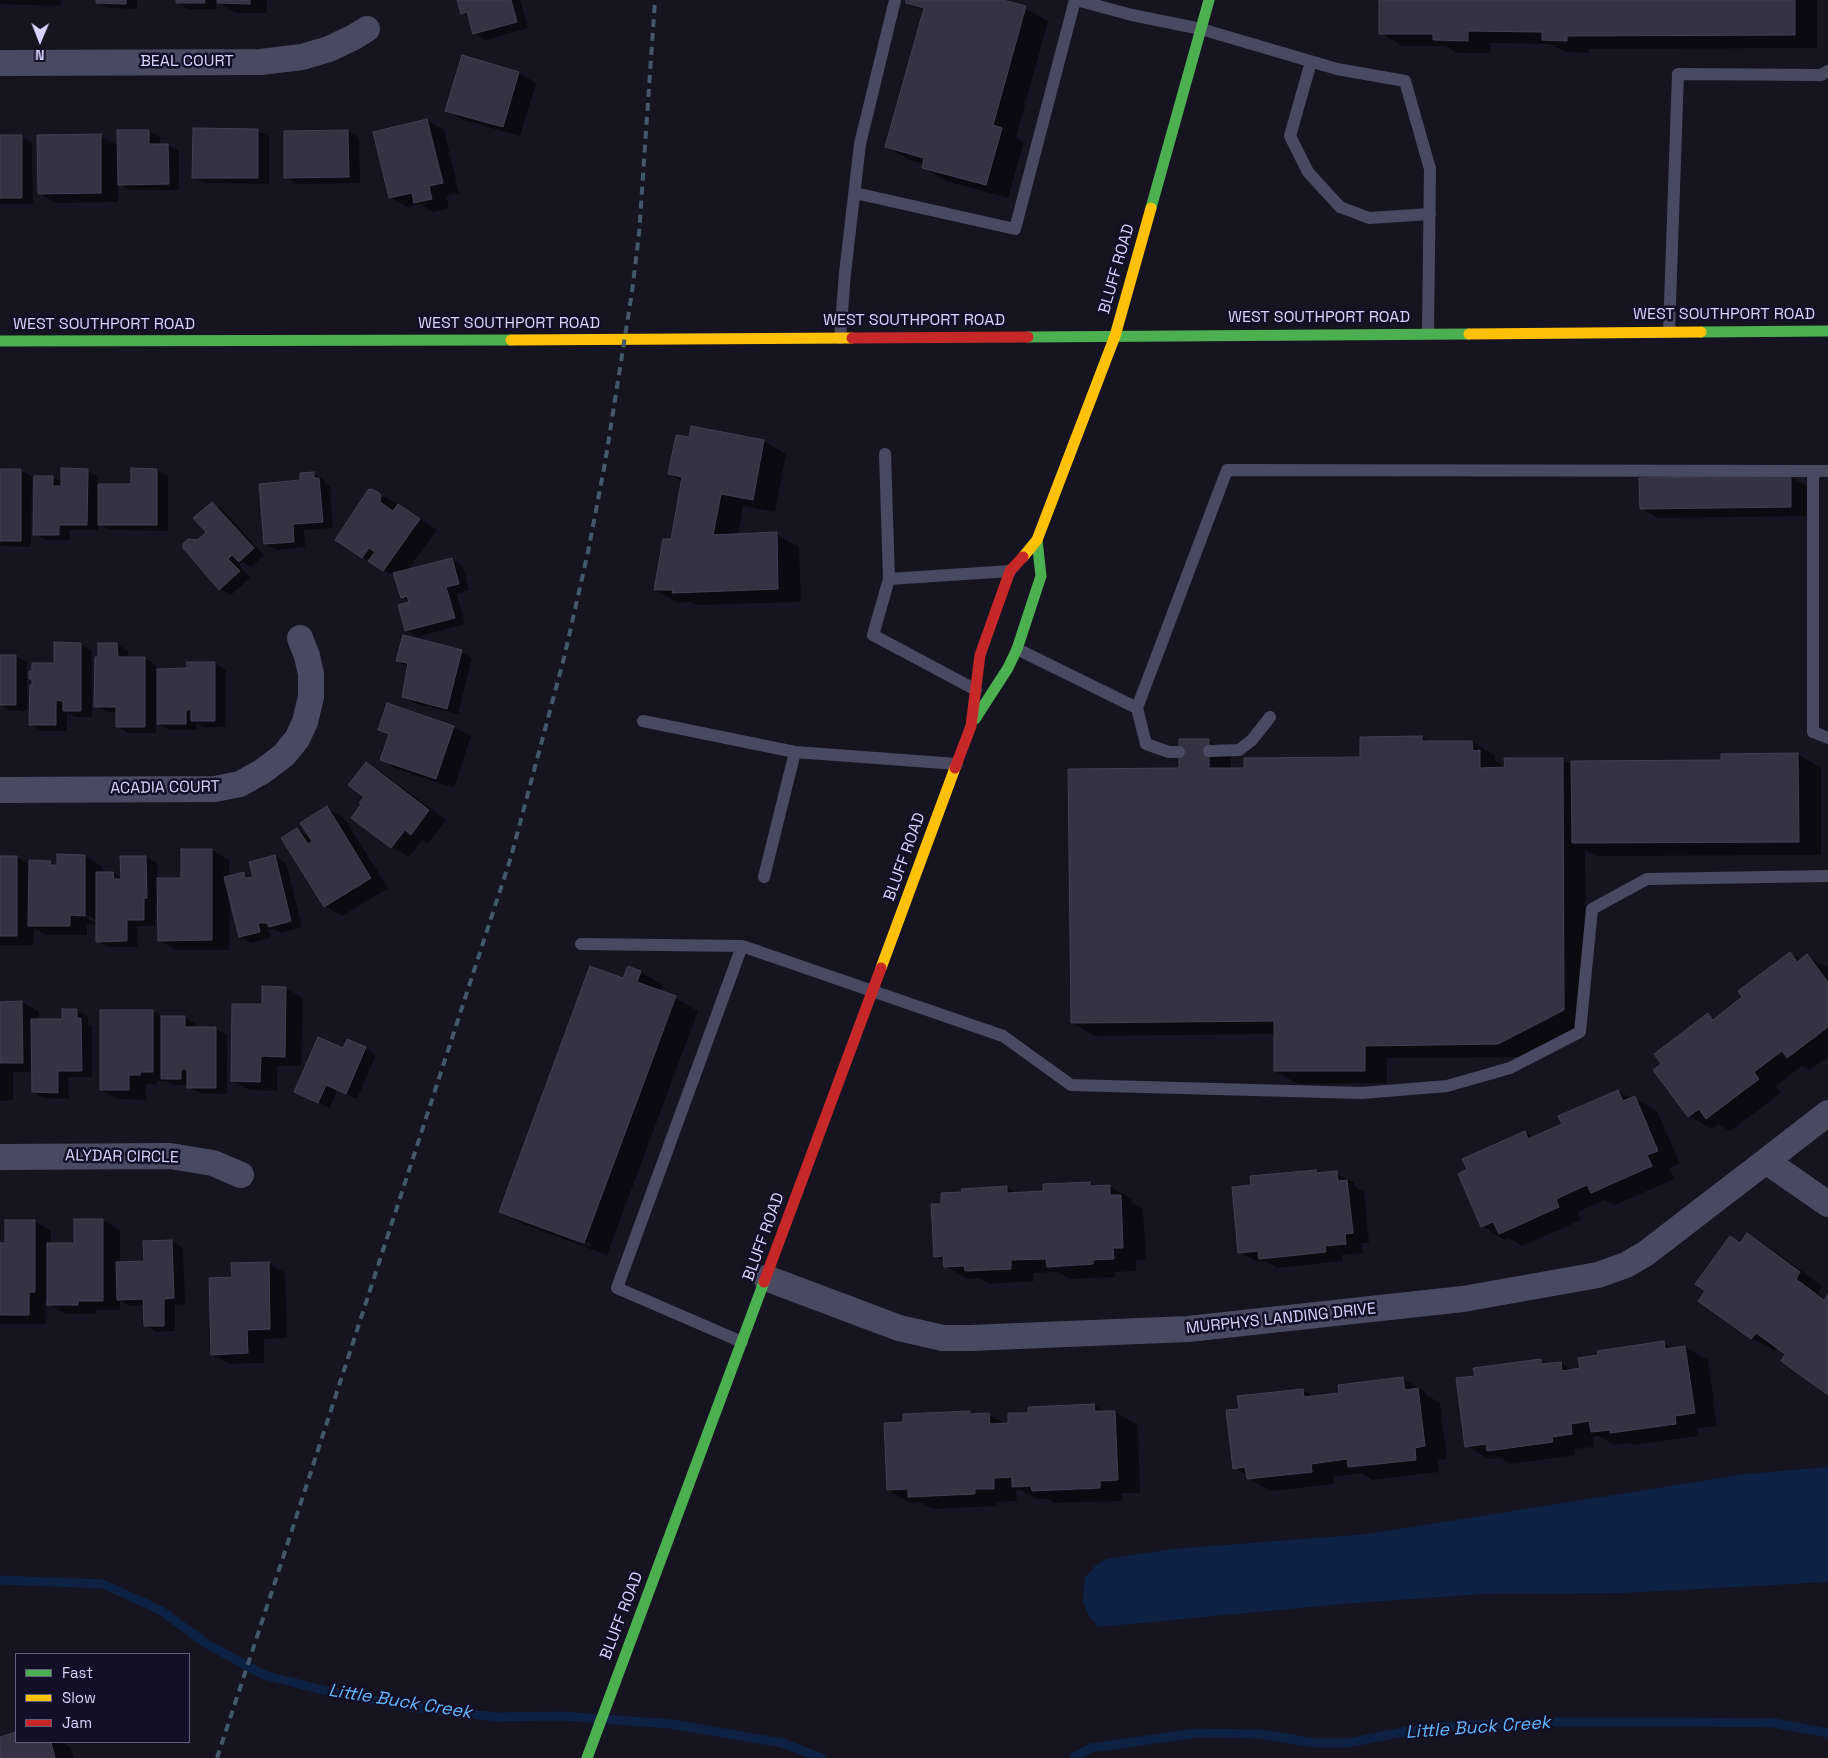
<!DOCTYPE html>
<style>
body{margin:0}
#map{position:relative;width:1828px;height:1758px;overflow:hidden;background:#161421;font-family:"Space Grotesk",sans-serif}
canvas{display:block}
.legend{position:absolute;left:15px;top:1653px;width:175px;height:90px;box-sizing:border-box;background:#130f26;border:1px solid #625e7d;margin:0;padding:6px 9px;list-style:none;font-size:15px;color:#d9d4ff}
.legend li{display:flex;align-items:center;gap:10px;height:25px}
.legend b{width:25px;border:1px solid #625e7d}
.north{position:absolute;left:15px;top:15px;width:50px;height:50px;-webkit-text-stroke:4px #130f26;paint-order:stroke;rotate:181deg;font-size:14px;font-weight:700;line-height:20px;text-align:center;color:#d9d4ff}
.north::after{content:'';display:block;margin:auto;width:18px;height:22px;background:#d9d4ff;clip-path:polygon(50% 0,100% 100%,50% 72%,0 100%)}
</style>
<div id="map">
<canvas width="1828" height="1758"></canvas>
<ul class="legend">
<li><b style="height:6px;background:#4caf50"></b>Fast</li>
<li><b style="height:6px;background:#ffc107"></b>Slow</li>
<li><b style="height:6px;background:#c62828"></b>Jam</li>
</ul>
<div class="north">N</div>
</div>
<script>
const ctx = document.querySelector('canvas').getContext('2d');
ctx.lineJoin = 'round';
function fillPath(path, color) { ctx.fillStyle = color; ctx.fill(path, 'evenodd'); }
const toPath = rows => new Path2D(rows.map(r => 'M' + r).join(''));
function strokePath(path, color, width, dash) { ctx.strokeStyle = color; ctx.lineWidth = width; ctx.lineCap = dash ? 'butt' : 'round'; ctx.setLineDash(dash || []); ctx.stroke(path); }
function write(font, color, halo, rows, align = 'center') {
  ctx.font = font + ' "Space Grotesk",sans-serif'; ctx.lineWidth = 5; ctx.setLineDash([]); ctx.textBaseline = 'middle'; ctx.strokeStyle = halo; ctx.fillStyle = color; for (const [text, x, y, turn = 0] of rows) {
    ctx.save(); ctx.translate(x, y); ctx.rotate((+turn || 0) * Math.PI / 180); ctx.textAlign = isNaN(turn) ? turn : align; if (halo) ctx.strokeText(text, 0, 0); ctx.fillText(text, 0, 0); ctx.restore();
  }
}
fillPath(toPath([
 [1828,1467,1828,1582,1624,1593,1482,1594,1342,1604,1098,1627,1088,1614,1083,1601,1085,1578,1095,1566,1106,1559,1173,1549,1368,1534,1746,1474]
]), '#0d2144');
fillPath(toPath([
 [0,0,61,0,61,6,0,4],
 [97,0,137,0,137,9,108,8,97,2],
 [177,0,267,0,267,13,236,13,216,1,216,9,188,9,177,2],
 [458,0,520,0,528,28,486,40,474,34,470,18,462,13],
 [908,0,998,0,1025,8,1048,21,1016,137,1024,142,1008,198,946,181,923,167,924,164,909,160,887,147,924,12,907,2],
 [1381,0,1817,0,1817,48,1589,49,1589,53,1566,52,1551,44,1490,43,1490,53,1457,53,1446,46,1403,46,1380,33],
 [462,56,519,73,536,83,520,136,463,120,446,110],
 [426,120,444,130,459,193,446,196,449,208,433,212,419,204,408,207,390,197],
 [257,130,269,137,269,184,205,183,194,177],
 [148,131,160,137,160,145,168,145,179,151,179,190,130,190,118,183,118,202,56,203,39,193,100,136,119,146],
 [348,131,359,138,360,183,297,184,285,177],
 [21,136,32,143,33,204,0,204,0,137],
 [764,441,786,454,775,512,743,506,738,535,776,534,799,547,801,602,696,605,691,602,678,603,655,590,672,540,682,481,670,474],
 [133,469,157,470,168,476,168,531,110,530,98,523,98,530,69,530,70,540,46,540,34,534,53,477,63,483,87,470,98,477,98,485,132,485],
 [0,470,21,470,32,477,31,547,0,546],
 [313,473,324,480,325,483,330,486,333,528,304,530,305,547,277,550,265,544],
 [1791,477,1808,487,1808,516,1658,518,1641,508],
 [378,493,415,515,437,530,407,571,451,559,463,566,469,590,457,594,465,624,417,637,406,630,412,603,402,597,395,577,363,557],
 [212,503,223,510,264,555,251,567,242,562,239,565,250,578,231,595,220,589,198,541,207,532],
 [81,644,92,651,92,717,75,717,67,712,67,731,42,731,30,724,34,686,33,680,31,678,34,672,55,664],
 [99,644,117,644,128,651,128,658,145,658,156,665,156,671,188,670,215,663,226,670,226,727,204,727,196,723,197,730,169,730,156,722,156,733,128,733,117,726,118,712,107,712,96,706],
 [461,652,472,658,458,714,414,703,403,696,409,667,397,661],
 [0,656,16,656,27,662,27,711,9,710,0,705],
 [454,727,471,736,454,788,399,770,382,760,390,736,379,730],
 [1422,737,1431,742,1472,742,1495,755,1495,760,1502,765,1503,768,1562,759,1573,765,1722,761,1722,755,1798,754,1821,768,1821,855,1596,856,1585,850,1586,1022,1521,1057,1387,1058,1387,1083,1298,1084,1275,1071,1275,1034,1095,1036,1072,1023,1181,769,1208,740,1231,753,1231,769,1245,769,1361,758],
 [366,763,383,773,446,820,428,844,422,840,409,857,392,847,352,818,366,797],
 [327,808,344,818,388,888,342,916,325,906,297,829,310,837],
 [212,850,229,860,229,877,244,874,251,878,254,878,274,857,286,863,302,927,281,933,274,929,268,929,271,938,251,943,240,936,230,896,229,950,176,950,159,940,159,903,155,904,155,926,137,926,138,947,109,947,98,941,98,925,87,924,87,935,46,935,34,928,34,945,0,945,0,857,17,857,30,865,50,862,58,867,59,855,85,856,102,866,102,873,113,873,122,878,122,857,146,857,157,863,158,879,182,879],
 [80,911,97,921,97,924,79,913],
 [1790,953,1802,960,1807,956,1828,968,1828,1057,1810,1070,1802,1066,1776,1086,1781,1093,1730,1131,1718,1124,1712,1129,1689,1116,1663,1064,1709,1015,1716,1019,1744,998],
 [628,968,641,972,663,985,661,992,675,998,698,1011,607,1255,523,1224,500,1211,624,980],
 [523,1219,591,1244,590,1247,523,1222],
 [286,988,303,998,301,1066,277,1066,277,1091,249,1090,232,1080,263,1006],
 [22,1002,39,1012,39,1020,63,1020,77,1010,88,1017,88,1024,92,1026,92,1077,68,1077,69,1099,44,1098,33,1092,33,1072,13,1072,13,1100,0,1101,0,1003],
 [152,1011,162,1017,185,1017,196,1024,196,1029,216,1029,227,1035,227,1094,200,1093,188,1087,188,1085,173,1085,167,1081,157,1081,157,1084,146,1084,146,1100,118,1099,101,1090],
 [365,1048,376,1055,357,1099,337,1090,330,1108,296,1092,344,1049],
 [1618,1091,1632,1099,1634,1098,1657,1111,1680,1164,1669,1168,1674,1179,1615,1205,1605,1200,1578,1212,1581,1220,1522,1246,1509,1238,1505,1240,1482,1226,1460,1174,1525,1132,1533,1137,1563,1124],
 [1315,1171,1321,1174,1336,1173,1354,1183,1354,1186,1364,1192,1369,1243,1362,1243,1363,1253,1342,1255,1343,1261,1277,1268,1266,1261,1257,1262,1240,1252,1252,1186],
 [1089,1183,1096,1187,1109,1186,1132,1199,1132,1203,1143,1209,1146,1260,1136,1260,1136,1271,1115,1272,1116,1277,1070,1279,1058,1272,1033,1273,1034,1281,989,1284,980,1278,968,1279,945,1266,945,1262,935,1256,942,1205,1007,1187,1018,1194,1044,1193],
 [103,1220,120,1230,120,1263,145,1262,172,1241,183,1248,185,1304,175,1305,175,1331,156,1332,145,1325,144,1305,129,1306,120,1300,120,1310,95,1310,95,1314,66,1314,49,1304,49,1301,45,1301,46,1324,0,1324,0,1244,7,1244,34,1221,51,1231,51,1244,75,1244],
 [1747,1235,1770,1248,1822,1286,1818,1293,1826,1299,1828,1296,1828,1393,1787,1354,1778,1347,1775,1351,1752,1338,1700,1300],
 [268,1263,285,1273,287,1338,264,1339,264,1363,229,1364,212,1354,233,1278],
 [1663,1343,1674,1349,1685,1347,1708,1360,1717,1426,1697,1428,1698,1436,1634,1445,1629,1443,1614,1445,1599,1436,1593,1436,1594,1447,1574,1449,1575,1455,1511,1464,1500,1458,1489,1459,1467,1446,1476,1377,1541,1360,1548,1364,1560,1363,1574,1370],
 [1403,1379,1426,1392,1426,1395,1440,1403,1447,1459,1437,1460,1439,1472,1372,1480,1361,1473,1333,1477,1334,1484,1271,1491,1248,1478,1248,1475,1234,1468,1240,1410,1303,1390,1315,1397,1340,1394],
 [1094,1405,1106,1412,1115,1412,1138,1425,1140,1493,1122,1493,1122,1501,1055,1503,1048,1499,1036,1499,1021,1490,1016,1490,1017,1501,997,1502,997,1506,932,1509,920,1502,910,1503,888,1490,905,1423,969,1412,975,1415,989,1415,1006,1425,1030,1414],
 [16,1733,16,1742,61,1742,70,1747,74,1758,0,1758,0,1738]
]), '#0007');
strokePath(toPath([
 [0,1580,103,1584,160,1610,207,1644,264,1675,335,1693,409,1707,496,1717,563,1716,671,1724,782,1743,822,1758],
 [1073,1758,1091,1748,1197,1733,1261,1734,1314,1743,1348,1743,1428,1727,1547,1722,1675,1722,1774,1723,1828,1733]
]), '#0d2144', 9);
const building = toPath([
 [96,0,126,0,126,4,96,3,96,0],
 [176,0,205,0,205,3,176,3,176,0],
 [217,0,250,0,250,4,217,3,217,0],
 [457,0,511,0,517,22,473,34,467,12,461,14,457,0],
 [906,0,1003,0,1026,6,993,125,1002,128,986,185,922,168,924,158,885,147,924,8,906,3,906,0],
 [1379,0,1795,0,1795,35,1567,36,1567,41,1542,40,1542,32,1468,31,1468,41,1433,40,1433,34,1379,34,1379,0],
 [462,55,519,72,503,127,445,111,462,55],
 [427,119,443,183,429,186,432,199,414,203,412,193,389,198,373,132,427,119],
 [193,128,258,129,258,178,192,178,193,128],
 [117,130,149,130,149,144,168,144,169,184,118,185,117,130],
 [348,130,349,177,284,178,284,131,348,130],
 [101,134,101,193,38,194,37,135,101,134],
 [0,135,22,135,22,198,0,198,0,135],
 [691,426,764,440,753,500,721,494,713,535,777,532,778,589,672,593,673,590,654,590,663,539,671,539,682,477,668,474,676,435,689,437,691,426],
 [61,468,88,469,87,525,59,525,59,535,33,535,34,476,53,476,53,486,61,486,61,468],
 [131,468,157,469,157,525,98,525,98,484,131,484,131,468],
 [0,469,21,469,21,541,0,541,0,469],
 [314,472,314,478,319,478,323,522,293,524,294,542,264,544,259,484,300,480,300,473,314,472],
 [1791,476,1791,507,1640,509,1639,478,1791,476],
 [371,489,378,492,381,495,380,502,393,511,398,504,420,519,383,571,368,561,375,552,369,548,362,558,335,540,368,490,371,489],
 [212,502,254,548,239,562,232,555,228,559,240,571,219,590,183,548,183,544,188,539,198,540,206,532,193,518,212,502],
 [452,558,459,584,446,587,455,618,405,631,398,605,409,602,407,596,401,598,393,573,452,558],
 [403,635,462,650,447,709,402,697,408,663,396,661,403,635],
 [54,642,81,643,81,711,63,711,63,701,56,700,56,725,29,725,30,685,32,685,32,679,29,679,29,671,32,671,32,663,54,663,54,642],
 [98,643,117,643,118,657,145,657,145,727,116,727,116,707,94,707,95,657,98,657,98,643],
 [0,655,16,655,16,705,0,705,0,655],
 [187,662,215,662,215,721,191,721,191,710,186,710,186,724,157,724,157,669,187,668,187,662],
 [387,703,454,726,436,779,380,760,389,734,378,730,387,703],
 [1422,736,1422,741,1472,741,1473,751,1480,750,1480,768,1505,767,1504,758,1563,758,1564,1010,1498,1044,1365,1046,1365,1071,1274,1071,1274,1021,1071,1023,1068,769,1179,768,1179,739,1209,739,1209,768,1244,768,1244,758,1360,757,1360,737,1422,736],
 [1798,753,1799,842,1572,843,1571,761,1721,760,1721,754,1798,753],
 [366,762,429,810,411,835,405,830,391,848,351,818,361,804,359,803,364,797,348,785,366,762],
 [327,806,371,878,324,907,281,838,297,828,308,844,312,841,300,823,327,806],
 [181,849,212,849,212,940,158,941,157,878,181,878,181,849],
 [57,854,85,855,85,916,70,915,70,926,28,926,29,860,51,861,50,865,57,865,57,854],
 [275,855,291,921,269,927,267,923,258,923,260,932,239,937,224,877,244,872,245,878,253,877,249,862,275,855],
 [0,856,17,856,17,936,0,936,0,856],
 [120,856,146,856,147,898,144,898,144,920,127,920,127,941,96,942,96,872,113,872,114,879,121,879,120,856],
 [1790,952,1797,962,1807,954,1828,982,1828,1027,1787,1058,1782,1051,1754,1072,1759,1079,1706,1119,1699,1109,1688,1117,1653,1070,1661,1064,1654,1054,1708,1013,1713,1020,1742,997,1738,991,1790,952],
 [590,966,623,978,628,966,641,971,637,982,676,996,584,1243,499,1212,590,966],
 [262,986,286,987,285,1057,261,1056,260,1082,231,1081,232,1004,262,1004,262,986],
 [22,1001,23,1063,0,1063,0,1002,22,1001],
 [62,1009,77,1009,77,1018,81,1018,82,1071,58,1071,58,1093,32,1092,31,1019,62,1019,62,1009],
 [100,1010,153,1010,153,1072,141,1072,140,1075,129,1075,129,1090,100,1090,100,1010],
 [161,1016,185,1016,185,1027,216,1027,216,1088,187,1088,187,1069,181,1069,181,1079,161,1079,161,1016],
 [318,1037,343,1048,347,1039,366,1047,346,1094,326,1085,318,1103,294,1092,318,1037],
 [1618,1090,1623,1101,1635,1096,1658,1151,1647,1155,1652,1166,1591,1193,1587,1185,1556,1199,1559,1207,1499,1234,1493,1222,1481,1227,1458,1174,1467,1169,1462,1159,1525,1131,1528,1139,1562,1124,1558,1116,1618,1090],
 [1316,1170,1316,1173,1337,1171,1338,1181,1347,1180,1353,1233,1345,1234,1346,1244,1325,1246,1326,1252,1259,1259,1258,1251,1238,1253,1232,1187,1251,1185,1250,1176,1316,1170],
 [1090,1182,1090,1186,1110,1185,1110,1195,1121,1195,1123,1248,1113,1248,1114,1259,1093,1260,1093,1264,1047,1267,1046,1259,1011,1260,1011,1269,965,1271,964,1266,944,1267,943,1256,934,1257,931,1204,941,1204,941,1193,962,1192,961,1189,1007,1186,1007,1193,1043,1191,1043,1184,1090,1182],
 [74,1219,103,1219,103,1301,78,1301,78,1305,47,1305,47,1243,74,1243,74,1219],
 [5,1220,35,1220,35,1292,29,1292,29,1315,0,1315,0,1243,5,1243,5,1220],
 [1747,1233,1800,1272,1796,1279,1824,1300,1828,1294,1828,1395,1781,1361,1785,1354,1756,1333,1751,1339,1698,1301,1705,1291,1695,1284,1730,1236,1740,1243,1747,1233],
 [172,1240,174,1298,164,1299,164,1326,144,1326,143,1299,117,1300,116,1262,144,1261,143,1241,172,1240],
 [269,1262,270,1329,247,1330,248,1353,211,1355,209,1278,232,1277,231,1263,269,1262],
 [1664,1341,1665,1349,1685,1346,1695,1413,1675,1416,1676,1424,1610,1433,1610,1430,1591,1432,1589,1421,1571,1424,1572,1434,1552,1437,1553,1442,1487,1451,1486,1444,1465,1447,1456,1378,1475,1376,1473,1368,1541,1359,1542,1364,1561,1362,1562,1371,1580,1368,1578,1358,1598,1355,1597,1351,1664,1341],
 [1403,1377,1405,1390,1418,1388,1425,1446,1415,1448,1416,1460,1348,1467,1347,1459,1311,1464,1312,1472,1247,1479,1245,1467,1233,1469,1226,1410,1239,1409,1237,1396,1303,1389,1304,1397,1339,1393,1338,1385,1403,1377],
 [1094,1404,1095,1411,1115,1411,1118,1480,1100,1481,1100,1488,1032,1491,1031,1486,1012,1487,1012,1477,994,1478,994,1489,975,1489,975,1494,908,1497,908,1489,887,1490,884,1423,903,1422,903,1414,970,1411,970,1414,989,1413,990,1424,1008,1423,1008,1413,1028,1413,1028,1407,1094,1404],
 [16,1732,16,1742,51,1742,55,1758,0,1758,0,1737,16,1732]
]);
fillPath(building, '#343243');
strokePath(building, '#433f54', 1);
strokePath(toPath([
 [1076,0,1132,15,1201,29,1337,69,1405,81,1430,169,1428,333],
 [1311,62,1290,136,1308,172,1340,207,1369,218,1430,214],
 [855,193,1015,229,1075,0],
 [1669,332,1678,74,1821,75,1828,71],
 [840,338,845,273,860,144,895,0],
 [885,454,889,579,873,635,976,690],
 [1813,471,1813,732,1828,738],
 [889,579,1010,571],
 [1017,649,1137,708,1227,470,1828,471],
 [1137,708,1146,744,1169,752,1179,752],
 [643,721,795,752,957,764],
 [1209,751,1239,750,1252,740,1270,717],
 [764,877,795,752],
 [581,944,742,946],
 [742,1342,617,1288,742,946,1003,1036,1071,1085,1362,1093,1447,1086,1510,1068,1580,1032,1592,909,1647,879,1828,876]
]), '#4a4962', 12);
strokePath(toPath([
 [0,63,261,62,302,57,329,49,354,37,367,29],
 [0,790,215,789,240,784,263,771,284,755,297,739,305,722,311,697,311,674,307,656,300,638],
 [0,1157,170,1156,213,1163,241,1175],
 [1766,1161,1828,1113],
 [766,1278,899,1328,943,1338,970,1338,1188,1329,1463,1299,1598,1275,1626,1265,1645,1254,1766,1161,1828,1204]
]), '#4a4962', 26);
strokePath(toPath([
 [1151,208,1209,0],
 [1701,332,1828,331],
 [1028,337,1469,334],
 [0,341,511,340],
 [975,719,1008,668,1017,649,1041,576,1037,540],
 [587,1758,764,1282]
]), '#4caf50', 11);
strokePath(toPath([
 [1469,334,1701,332],
 [511,340,852,338],
 [1023,557,1037,540,1115,336,1151,208],
 [881,968,955,768]
]), '#ffc107', 11);
strokePath(toPath([
 [852,338,1028,337],
 [955,768,971,726,980,655,1010,571,1023,557],
 [764,1282,881,968]
]), '#c62828', 11);
strokePath(toPath([
 [217,1758,277,1576,511,857,564,658,588,552,605,463,632,292,639,234,655,0]
]), '#43596b', 4, [8, 6]);
write('16px', '#d9d4ff', '#130f26', [
 ["BEAL COURT",187,62],
 ["BLUFF ROAD",1117,269,-74],
 ["WEST SOUTHPORT ROAD",1724,315],
 ["WEST SOUTHPORT ROAD",1319,318],
 ["WEST SOUTHPORT ROAD",914,321],
 ["WEST SOUTHPORT ROAD",509,324],
 ["WEST SOUTHPORT ROAD",104,325],
 ["ACADIA COURT",165,788,-1],
 ["BLUFF ROAD",905,857,-70],
 ["ALYDAR CIRCLE",122,1157,1],
 ["BLUFF ROAD",764,1237,-70],
 ["MURPHYS LANDING DRIVE",1281,1319,-6],
 ["BLUFF ROAD",622,1616,-69]
]);
write('italic 18px', '#62b6ff', '#130f26', [
 ["Little Buck Creek",400,1702,9],
 ["Little Buck Creek",1478,1728,-4]
]);
</script>
